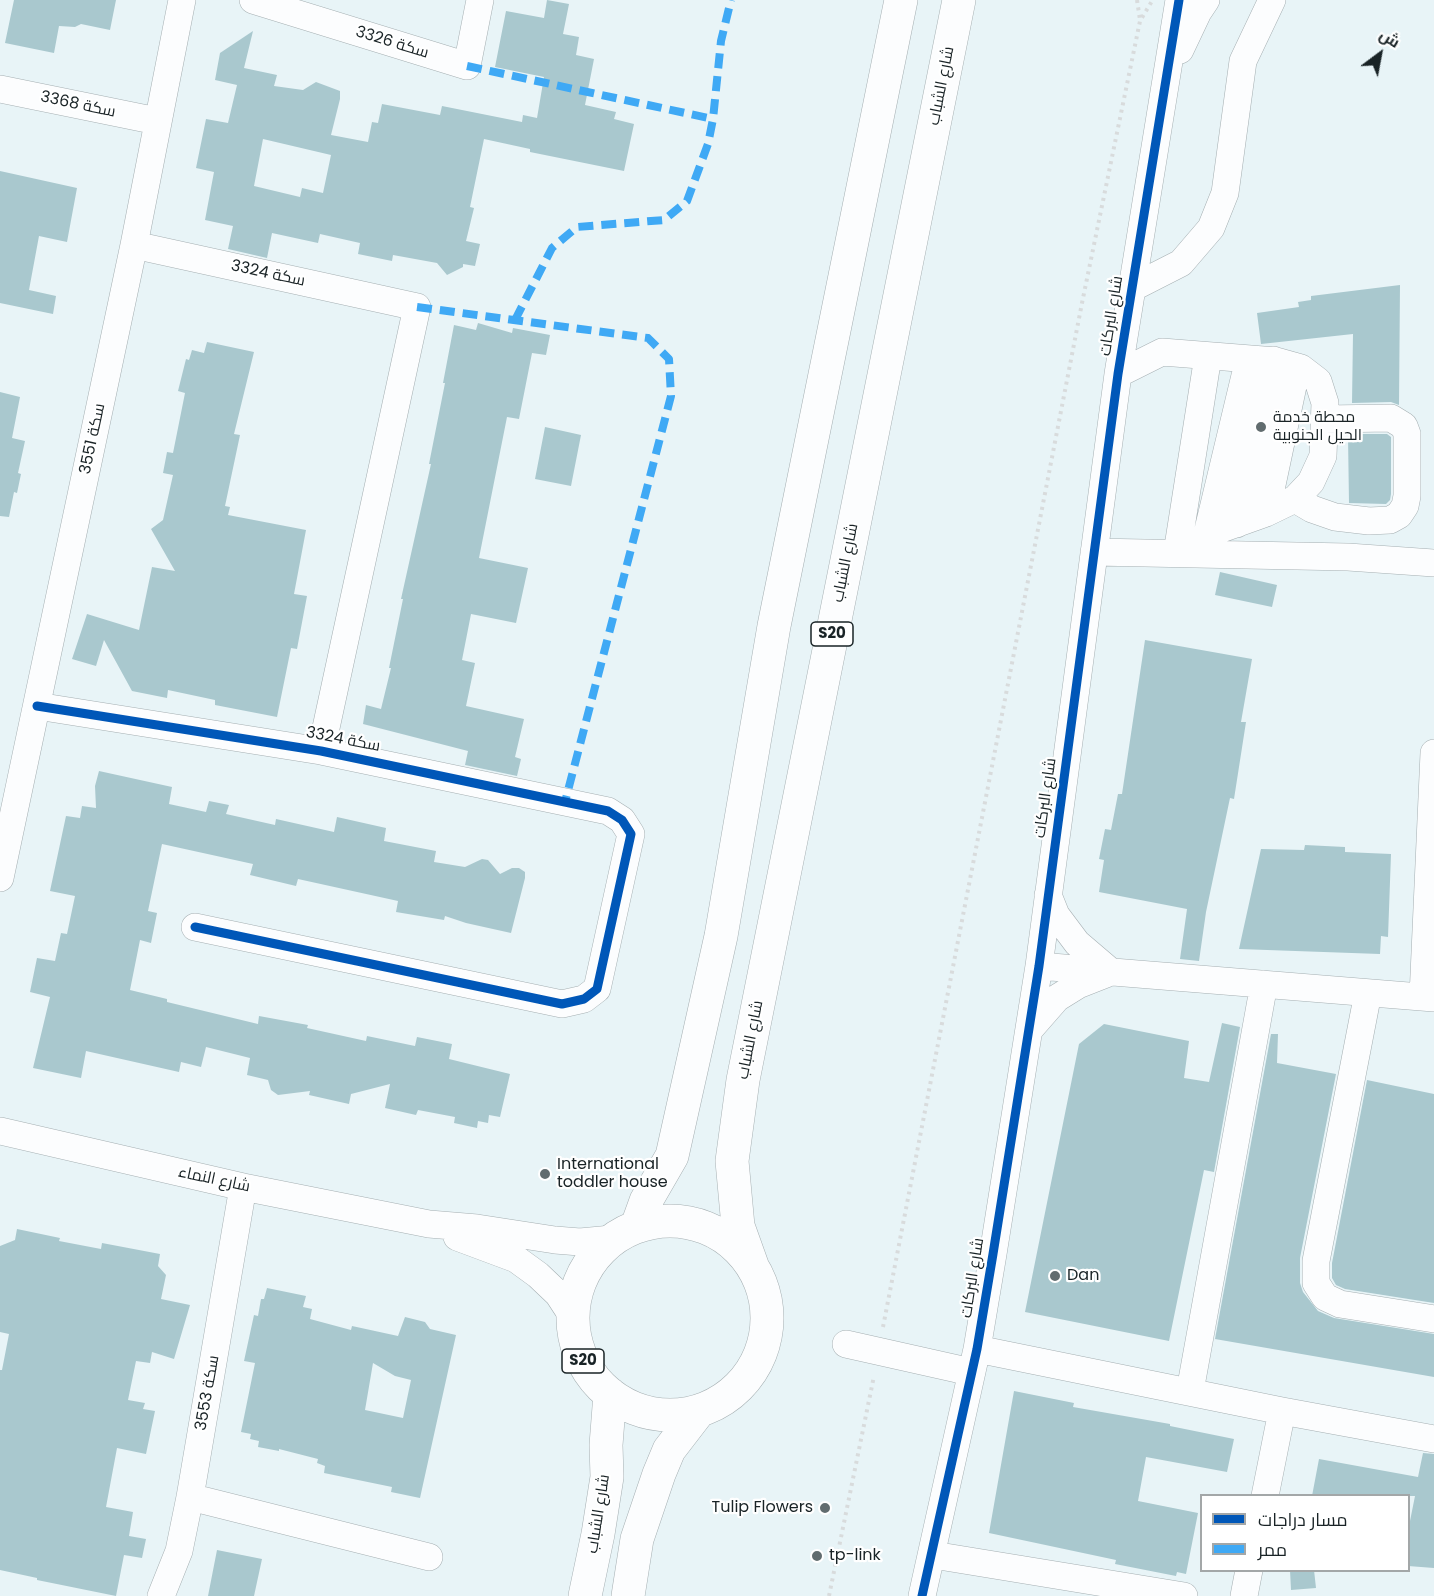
<!DOCTYPE html>
<meta charset="utf-8">
<style>
body{margin:0}
#map{position:relative;width:1434px;height:1596px;overflow:hidden;background:#e8f4f7;font-family:Poppins,Cairo,sans-serif}
canvas{display:block}
.legend{position:absolute;left:1200px;top:1494px;width:210px;height:78px;box-sizing:border-box;background:#fff;border:2px solid #a3a7a8;margin:0;padding:8px 10px;list-style:none;font-size:18px;color:#192326}
.legend li{display:flex;align-items:center;gap:12px;height:30px}
.legend b{width:30px;border:2px solid #a3a7a8}
.north{position:absolute;left:1350px;top:24px;width:60px;height:60px;-webkit-text-stroke:4px #fff;paint-order:stroke;rotate:32deg;font-size:16px;font-weight:700;line-height:24px;text-align:center;color:#192326}
.north::after{content:'';display:block;margin:auto;width:21px;height:27px;background:#192326;clip-path:polygon(50% 0,100% 100%,50% 72%,0 100%)}
</style>
<div id="map">
<canvas width="1434" height="1596"></canvas>
<ul class="legend">
<li><b style="height:8px;background:#0057b8"></b>مسار دراجات</li>
<li><b style="height:8px;background:#3fa9f5"></b>ممر</li>
</ul>
<div class="north">ش</div>
</div>
<script>
const ctx = document.querySelector('canvas').getContext('2d');
ctx.lineJoin = 'round';
function fillPath(path, color) { ctx.fillStyle = color; ctx.fill(path, 'evenodd'); }
const toPath = rows => new Path2D(rows.map(r => 'M' + r).join(''));
function strokePath(path, color, width, dash) { ctx.strokeStyle = color; ctx.lineWidth = width; ctx.lineCap = dash ? 'butt' : 'round'; ctx.setLineDash(dash || []); ctx.stroke(path); }
function write(font, color, halo, rows, align = 'center') {
  ctx.font = font + ' Poppins,Cairo,sans-serif'; ctx.lineWidth = 4.5; ctx.setLineDash([]); ctx.textBaseline = 'middle'; ctx.strokeStyle = halo; ctx.fillStyle = color; for (const [text, x, y, turn = 0] of rows) {
    ctx.save(); ctx.translate(x, y); ctx.rotate((+turn || 0) * Math.PI / 180); ctx.textAlign = isNaN(turn) ? turn : align; if (halo) ctx.strokeText(text, 0, 0); ctx.fillText(text, 0, 0); ctx.restore();
  }
}
fillPath(toPath([
 [14,0,116,0,110,30,81,24,75,27,59,26,54,53,5,43],
 [547,0,569,4,563,34,579,37,576,55,594,59,585,105,616,112,614,119,634,124,624,171,530,152,530,149,484,139,470,207,474,208,466,241,480,244,475,266,463,264,463,267,447,275,437,263,393,255,392,261,358,254,360,243,320,234,318,243,272,233,267,258,228,249,233,226,205,220,214,172,196,168,206,119,228,123,237,85,215,80,220,53,253,31,244,68,277,75,274,86,303,90,316,82,340,91,340,99,331,135,368,142,372,122,378,123,382,104,440,115,442,106,522,122,523,115,537,118,544,77,495,67,506,11,544,18],
 [263,139,331,155,323,193,302,188,300,197,254,186],
 [0,171,77,188,67,242,39,236,29,290,56,296,53,314,0,303],
 [1400,285,1399,405,1391,402,1352,403,1353,334,1261,344,1257,313,1299,307,1298,302,1311,300,1311,296],
 [478,323,512,333,513,328,550,335,546,355,532,353,519,419,507,417,479,558,528,568,516,623,471,614,462,660,475,663,466,706,524,719,515,757,521,759,517,776,465,765,468,751,363,724,366,705,381,709,391,668,389,668,403,599,401,599,431,464,429,464,445,383,443,383,454,325,476,330],
 [207,342,254,352,234,434,240,435,225,506,230,507,228,515,306,530,294,594,307,596,297,649,291,648,277,717,215,705,215,700,168,690,167,698,132,691,104,640,96,666,72,659,87,614,139,630,152,567,175,571,151,529,163,520,173,475,163,473,167,452,173,453,185,393,178,391,186,359,189,360,192,350,204,353],
 [0,392,20,397,12,438,25,441,18,473,21,474,17,493,14,492,9,517,0,516],
 [545,427,581,435,571,486,535,479],
 [1352,434,1387,434,1391,437,1391,494,1390,500,1386,504,1349,503,1348,436],
 [1220,572,1277,585,1272,607,1215,595],
 [1145,640,1252,659,1241,722,1246,722,1234,799,1230,798,1206,912,1199,961,1180,959,1187,909,1099,892,1104,860,1099,859,1105,829,1111,830,1118,794,1122,794],
 [99,771,172,787,169,804,206,812,209,801,229,805,226,814,275,825,276,819,334,832,337,817,386,828,384,841,436,851,434,862,465,867,482,859,488,860,500,874,512,868,519,868,525,872,525,878,511,933,466,923,445,916,444,920,396,912,398,901,298,879,296,886,250,875,253,864,162,844,148,911,157,913,151,943,140,940,130,990,167,999,167,1002,258,1024,259,1016,308,1025,307,1028,366,1041,367,1036,415,1046,417,1037,452,1044,449,1059,510,1074,500,1117,489,1115,488,1123,478,1121,477,1128,454,1123,455,1117,418,1110,416,1115,385,1108,390,1084,351,1094,349,1104,309,1095,310,1091,278,1095,271,1090,268,1080,247,1075,250,1058,206,1047,201,1067,181,1062,179,1072,86,1051,81,1078,33,1068,50,997,30,992,37,958,55,961,61,933,67,934,75,896,50,891,66,816,80,818,82,806,96,808,95,786],
 [1305,845,1345,847,1345,852,1391,854,1388,937,1381,936,1380,954,1239,949,1261,849,1304,850],
 [1222,1023,1240,1027,1214,1172,1204,1170,1169,1341,1025,1312,1079,1044,1104,1024,1189,1041,1184,1078,1209,1082],
 [1271,1034,1278,1034,1277,1063,1336,1074,1300,1258,1300,1283,1303,1292,1318,1311,1334,1318,1434,1334,1434,1377,1215,1339],
 [1367,1080,1434,1094,1434,1303,1345,1289,1336,1285,1332,1278,1332,1263],
 [17,1229,60,1238,59,1241,101,1249,102,1243,160,1254,158,1266,166,1275,161,1299,190,1305,174,1359,152,1352,150,1363,136,1361,128,1400,145,1403,143,1409,155,1411,146,1454,117,1448,106,1507,133,1512,129,1536,146,1539,142,1558,124,1555,116,1596,37,1580,37,1578,0,1570,0,1370,2,1370,9,1334,0,1332,0,1246,15,1240],
 [267,1288,306,1296,303,1307,312,1309,310,1319,351,1330,352,1326,398,1336,405,1317,425,1322,430,1329,456,1335,420,1498,391,1492,392,1487,324,1473,325,1466,317,1463,318,1459,279,1449,279,1451,258,1447,259,1441,250,1439,251,1434,241,1432,255,1363,244,1361,254,1315,258,1316,261,1299,264,1299],
 [373,1363,395,1376,411,1380,403,1418,365,1410],
 [1014,1391,1074,1403,1073,1407,1170,1424,1170,1426,1234,1439,1227,1472,1146,1457,1138,1501,1198,1513,1186,1574,1177,1572,1176,1576,1115,1564,1116,1560,989,1533],
 [1423,1453,1434,1454,1434,1568,1408,1566,1408,1531,1415,1496,1312,1496,1319,1459,1418,1477],
 [217,1550,262,1559,254,1596,208,1596],
 [1290,1570,1314,1570,1316,1588,1291,1590]
]), '#a9c8ce');
const minor = toPath([
 [253,0,467,66,480,0],
 [1180,50,1198,12,1206,0],
 [0,89,157,121],
 [134,245,417,307,321,751],
 [1132,288,1181,263,1211,228,1225,193,1243,61,1272,0],
 [1118,374,1162,352,1276,361,1301,368,1318,381,1325,403,1323,456,1311,482,1295,499,1266,513,1207,534,1197,542,1191,553],
 [1295,499,1312,509,1335,517,1369,521,1390,520,1399,515,1405,506,1407,496,1407,434,1404,426,1391,418,1325,419],
 [1266,513,1297,367],
 [1237,524,1273,360],
 [1207,534,1249,359],
 [1094,552,1348,557,1434,563],
 [1177,553,1208,356],
 [37,706,321,751,608,811,622,820,631,834,597,989,584,999,562,1004,195,927],
 [0,878,134,245,182,0],
 [1048,895,1056,915,1077,943,1111,972],
 [1039,966,1434,998],
 [1368,993,1316,1261,1316,1283,1325,1297,1340,1304,1434,1319],
 [1423,997,1434,753],
 [1029,1030,1057,998,1078,985,1106,974],
 [0,1131,243,1187,429,1224,477,1228,555,1240,580,1242,612,1239],
 [457,1237,516,1259,538,1275,558,1294,573,1317],
 [846,1344,971,1372],
 [977,1349,1282,1411,1434,1439],
 [1190,1391,1264,984],
 [1265,1496,1282,1411],
 [190,1497,429,1557],
 [933,1555,1184,1596],
 [161,1596,179,1551,190,1497,243,1187],
 [922,1596,977,1349,993,1254,1039,966,1118,374,1179,0],
 [1244,1596,1249,1570]
]);
const major = toPath([
 '573 1318a97 97 0 1 1 194 0a97 97 0 1 1-194 0Z',
 [637,1226,646,1201,672,1156,721,936,774,626,901,0],
 [753,1268,738,1226,732,1161,743,1080,959,0],
 [585,1596,598,1534,607,1477,606,1445,610,1394],
 [628,1596,637,1539,659,1474,669,1450,699,1411]
]);
strokePath(minor, '#a5afb2', 28);
strokePath(major, '#a5afb2', 34);
strokePath(toPath([
 [1137,0,1140,20],
 [883,1327,1082,303,1140,21,1152,1],
 [829,1596,874,1376]
]), '#d8dbdc', 4, [3, 4.5]);
strokePath(minor, '#fcfdfe', 27);
strokePath(major, '#fcfdfe', 33);
strokePath(toPath([
 [467,66,713,119],
 [417,307,648,338,669,359,671,396,565,802],
 [515,320,552,248,577,227,664,220,687,201,708,144,713,119,721,41,731,0]
]), '#3fa9f5', 8, [15, 8]);
strokePath(toPath([
 [37,706,321,751,608,811,622,820,631,834,597,989,584,999,562,1004,195,927],
 [922,1596,977,1349,993,1254,1039,966,1118,374,1179,0]
]), '#0057b8', 9);
for (const [x, y, r, color] of [
 [1261,427,6,"#616c6f"],
 [545,1174,6,"#616c6f"],
 [1055,1276,6,"#616c6f"],
 [825,1508,6,"#616c6f"],
 [817,1556,6,"#616c6f"]
]) { const dot = new Path2D(); dot.arc(x, y, r, 0, 2 * Math.PI); ctx.fillStyle = color; ctx.fill(dot); strokePath(dot, '#fff', 2); }
for (const [x, y, w] of [
 [832,634,42],
 [583,1361,42]
]) { const box = new Path2D(); box.roundRect(x - w / 2, y - 12, w, 24, 4.5); ctx.fillStyle = '#fff'; ctx.fill(box); strokePath(box, '#192326', 1.5); }
write('bold 15px', '#192326', null, [
 ["S20",832,634],
 ["S20",583,1361]
]);
write('16px', '#192326', '#fff', [
 ["سكة 3326",392,43,17],
 ["شارع الشباب",942,86,-79],
 ["سكة 3368",78,105,12],
 ["سكة 3324",268,274,12],
 ["شارع البركات",1112,316,-81],
 ["سكة 3551",93,439,-78],
 ["شارع الشباب",846,563,-79],
 ["سكة 3324",343,740,11],
 ["شارع البركات",1046,798,-82],
 ["شارع الشباب",751,1040,-79],
 ["شارع النماء",214,1180,12],
 ["شارع البركات",973,1278,-81],
 ["سكة 3553",208,1393,-80],
 ["شارع الشباب",599,1514,-81]
]);
write('16px', '#192326', '#fff', [
 ["محطة خدمة",1273,418],
 ["الحيل الجنوبية",1273,436],
 ["International",557,1165],
 ["toddler house",557,1183],
 ["Dan",1067,1276],
 ["Tulip Flowers",813,1508,"right"],
 ["tp-link",829,1556]
], 'left');
</script>
